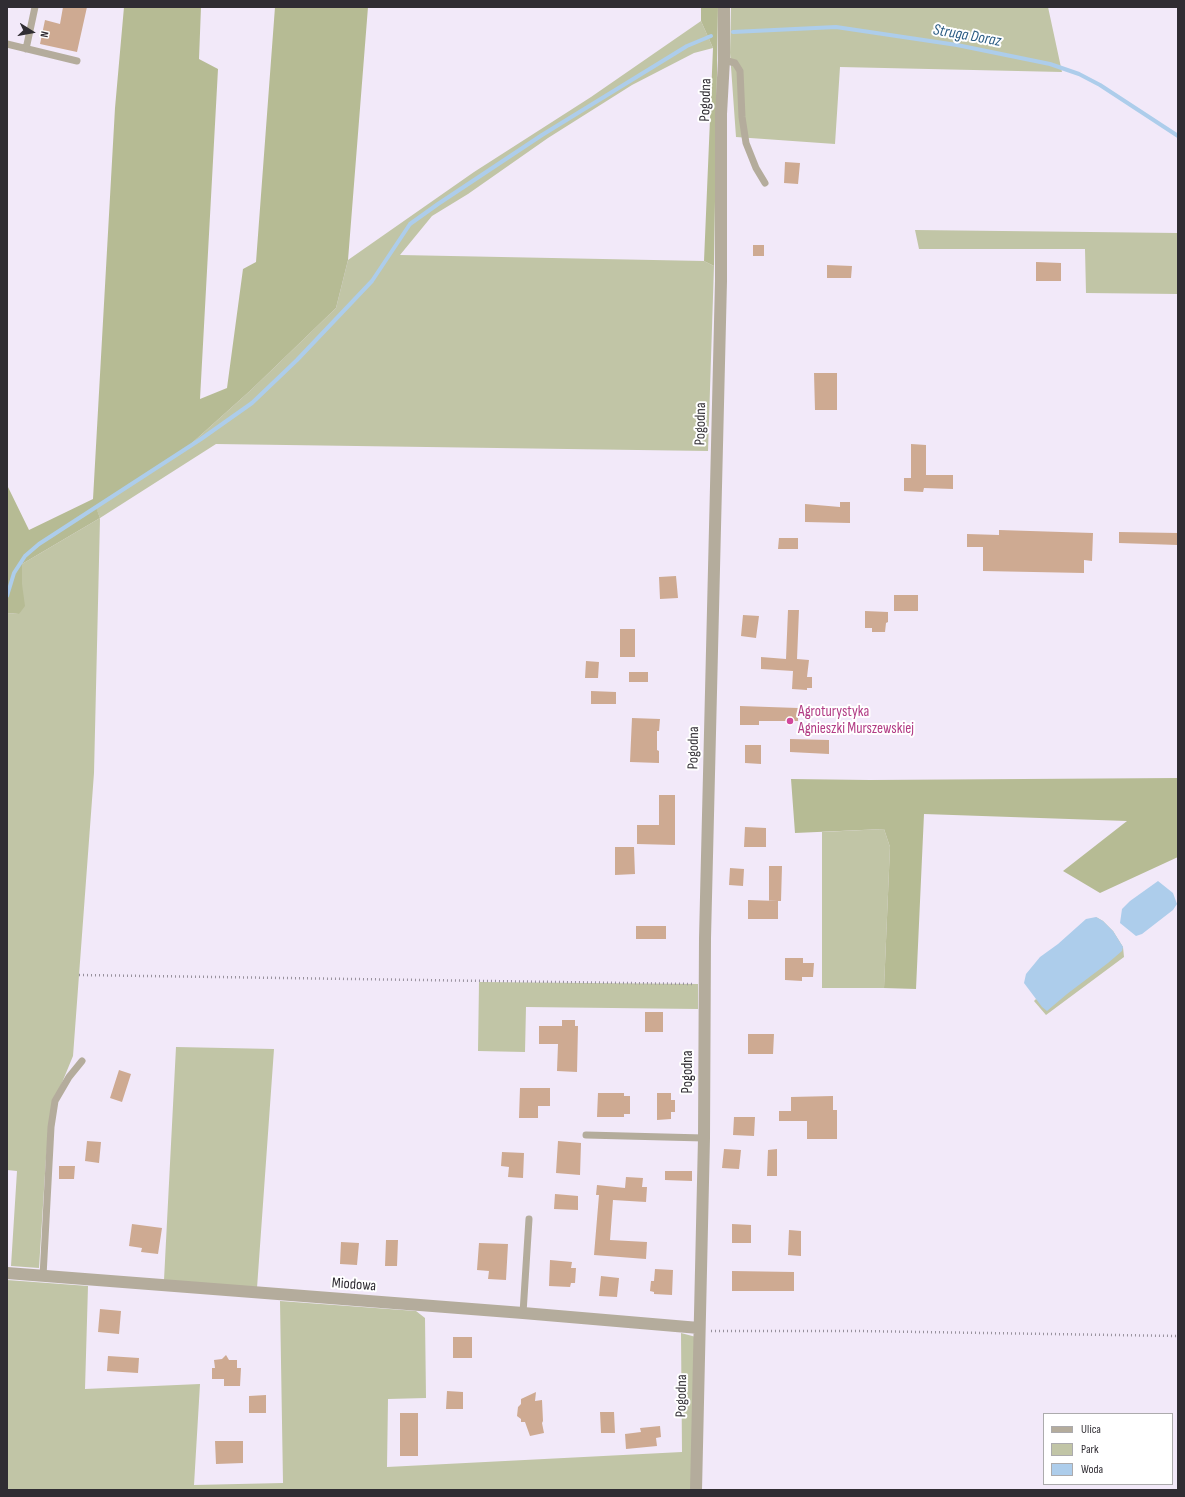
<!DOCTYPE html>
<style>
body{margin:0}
#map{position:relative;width:1185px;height:1497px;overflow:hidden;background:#f2e9f9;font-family:"Sofia Sans Condensed",sans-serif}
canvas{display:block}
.frame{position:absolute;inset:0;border:8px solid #302d33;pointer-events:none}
.legend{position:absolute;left:1043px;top:1413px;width:130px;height:72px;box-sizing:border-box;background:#fff;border:1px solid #acabad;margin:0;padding:5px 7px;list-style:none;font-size:12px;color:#302d33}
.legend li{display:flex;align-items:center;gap:8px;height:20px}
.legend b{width:20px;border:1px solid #acabad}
.north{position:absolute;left:12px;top:12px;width:40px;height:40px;-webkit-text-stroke:3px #fff;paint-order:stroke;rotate:101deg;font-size:11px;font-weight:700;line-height:16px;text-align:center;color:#302d33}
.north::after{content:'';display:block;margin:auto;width:14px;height:18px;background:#302d33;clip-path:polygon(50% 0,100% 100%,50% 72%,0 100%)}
</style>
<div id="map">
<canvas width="1185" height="1497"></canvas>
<div class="frame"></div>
<ul class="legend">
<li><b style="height:5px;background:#b4ac9c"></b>Ulica</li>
<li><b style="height:11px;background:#c1c5a6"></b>Park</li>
<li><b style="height:11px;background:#adcdeb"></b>Woda</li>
</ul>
<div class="north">N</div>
</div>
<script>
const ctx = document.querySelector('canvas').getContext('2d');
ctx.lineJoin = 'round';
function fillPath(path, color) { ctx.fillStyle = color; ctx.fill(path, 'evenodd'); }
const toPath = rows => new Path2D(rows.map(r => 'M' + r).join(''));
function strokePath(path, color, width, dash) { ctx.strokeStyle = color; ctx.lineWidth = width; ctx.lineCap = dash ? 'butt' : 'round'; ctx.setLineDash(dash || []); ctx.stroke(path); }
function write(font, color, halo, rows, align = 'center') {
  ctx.font = font + ' "Sofia Sans Condensed",sans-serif'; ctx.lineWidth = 4; ctx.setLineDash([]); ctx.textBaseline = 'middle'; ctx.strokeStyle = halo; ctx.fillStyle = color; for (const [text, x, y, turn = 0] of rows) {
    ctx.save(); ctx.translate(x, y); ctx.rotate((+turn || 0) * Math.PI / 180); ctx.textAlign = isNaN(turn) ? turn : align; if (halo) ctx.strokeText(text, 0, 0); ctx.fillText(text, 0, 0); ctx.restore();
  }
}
fillPath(toPath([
 [731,7,1048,7,1062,72,840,67,835,144,736,137,730,53],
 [701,21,713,48,694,53,632,85,548,138,468,194,432,216,400,255,704,261,714,266,708,451,216,444,100,518,94,773,73,1056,52,1107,46,1158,39,1268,11,1266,17,1171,7,1170,7,613,19,614,22,584,22,564,100,518,96,508,183,451,251,390,336,308,348,260,474,172,591,97],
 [915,230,1178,233,1178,294,1086,293,1085,249,919,249],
 [884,829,890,847,884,988,822,988,822,832],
 [1096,917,1103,921,1113,931,1123,947,1124,957,1046,1015,1034,1001,1036,999,1047,1004,1111,956],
 [479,982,698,984,698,1009,526,1007,525,1052,478,1051],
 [176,1047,274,1049,257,1288,164,1280],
 [7,1280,88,1286,85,1389,200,1384,194,1485,283,1483,280,1301,416,1311,425,1318,426,1398,388,1399,387,1467,682,1452,681,1333,696,1337,691,1490,7,1490]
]), '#c1c5a6');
fillPath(toPath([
 [124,7,201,7,199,59,218,69,200,399,227,388,243,269,256,262,275,7,368,7,348,260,336,308,251,390,183,451,96,507,100,518,22,564,22,584,25,606,19,614,7,613,7,485,29,530,93,499,115,108],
 [701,7,718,7,714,266,704,261,713,48,701,21],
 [1178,778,1178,857,1100,893,1063,871,1127,821,924,814,916,989,884,988,890,847,884,829,795,833,791,779,870,780]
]), '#b6bb94');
fillPath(toPath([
 [1158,881,1173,893,1177,904,1173,910,1142,934,1136,936,1120,923,1122,909,1130,901],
 [1096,917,1103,921,1113,931,1123,947,1122,951,1108,963,1067,994,1047,1011,1042,1007,1024,983,1026,974,1040,957,1058,944,1086,919]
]), '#adcdeb');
strokePath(toPath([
 [733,32,836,27,957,45,1050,64,1079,74,1100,85,1178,136],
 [7,596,14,573,25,556,39,544,201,439,252,403,297,360,372,281,410,224,438,204,542,135,687,46,711,36]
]), '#adcdeb', 4);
fillPath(toPath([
 [63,7,87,7,77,52,40,44,45,20,60,24],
 [785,162,800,163,798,184,784,183],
 [753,245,764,245,764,256,753,256],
 [1036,262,1061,263,1061,281,1036,281],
 [827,265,852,266,851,278,827,278],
 [814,373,837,373,837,410,815,410],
 [911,444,926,445,926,475,953,475,953,489,924,488,923,492,904,491,904,478,911,478],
 [840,502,850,502,850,523,805,522,805,504,840,507],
 [999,530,1093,533,1092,561,1084,560,1084,573,983,571,983,547,967,547,967,534,999,535],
 [1119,532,1178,533,1178,545,1119,543],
 [779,538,798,538,798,549,778,549],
 [676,576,678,598,660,599,659,577],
 [894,595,918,595,918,611,894,611],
 [788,610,799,610,797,659,809,660,807,677,812,677,812,688,807,688,807,690,792,689,793,671,761,669,761,657,786,659],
 [865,611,888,612,888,622,886,623,885,632,872,632,872,628,865,628],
 [743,615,759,616,756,638,741,636],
 [620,629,635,629,635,657,620,657],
 [586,661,599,662,598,678,585,678],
 [629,672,648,672,648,682,629,682],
 [591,691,616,692,616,704,591,704],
 [740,706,798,708,798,721,759,721,759,725,740,725],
 [632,718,660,719,659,731,657,731,657,750,659,751,659,763,630,762],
 [790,739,829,740,829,754,790,752],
 [745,745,761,745,761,764,745,763],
 [659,795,675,795,675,845,637,844,637,825,659,825],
 [745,827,766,828,766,847,744,847],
 [615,847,634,847,635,874,615,875],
 [769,866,782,866,781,901,769,901],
 [730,868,744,869,743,886,729,885],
 [748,900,778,901,778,919,748,919],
 [636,926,666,926,666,939,636,939],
 [785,958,803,958,803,963,814,963,813,977,802,977,802,981,785,980],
 [645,1012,663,1012,663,1032,645,1032],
 [562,1020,575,1020,575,1026,578,1026,577,1072,557,1071,558,1044,539,1044,539,1026,562,1026],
 [748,1034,774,1034,773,1054,748,1054],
 [119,1070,131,1074,122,1102,110,1098],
 [520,1088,550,1088,550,1106,538,1106,538,1118,519,1118],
 [598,1093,624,1093,624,1096,630,1096,630,1114,624,1114,624,1117,597,1117],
 [657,1093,671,1093,671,1100,675,1100,675,1112,671,1112,671,1119,657,1120],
 [833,1096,833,1110,837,1110,837,1139,807,1139,807,1121,779,1121,779,1111,791,1111,791,1097],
 [734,1117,755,1117,754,1136,733,1135],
 [87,1141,101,1142,99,1163,85,1161],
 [558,1141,581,1143,580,1175,556,1173],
 [724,1149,741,1150,739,1169,722,1168],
 [777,1149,777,1176,767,1176,768,1150],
 [502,1152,524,1153,523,1178,508,1177,509,1167,501,1166],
 [59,1166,75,1166,74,1179,59,1179],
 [665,1171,692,1171,692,1181,665,1180],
 [626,1177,643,1178,642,1187,647,1187,646,1202,613,1200,610,1240,647,1242,646,1259,594,1255,599,1195,596,1195,597,1185,625,1188],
 [555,1194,578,1196,578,1210,554,1209],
 [132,1224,162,1228,158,1254,141,1252,142,1248,129,1246],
 [732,1224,751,1225,751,1243,732,1243],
 [789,1230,801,1231,801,1256,788,1255],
 [386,1240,398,1240,397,1266,385,1266],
 [341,1242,359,1243,357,1265,340,1264],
 [479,1243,508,1244,506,1280,488,1279,489,1271,477,1270],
 [550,1260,572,1262,571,1268,576,1268,575,1283,571,1283,570,1287,549,1286],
 [655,1269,673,1270,672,1295,654,1294,654,1292,650,1291,651,1281,654,1281],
 [732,1271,794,1272,794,1291,732,1291],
 [601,1276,619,1278,617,1297,599,1296],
 [100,1309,121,1311,119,1334,98,1332],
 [453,1337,472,1337,472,1358,453,1358],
 [226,1355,229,1360,237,1360,237,1368,241,1368,240,1386,224,1386,224,1379,212,1379,212,1368,215,1368,214,1360,222,1359],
 [108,1356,139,1358,138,1373,107,1371],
 [447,1391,463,1392,463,1409,446,1409],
 [536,1392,535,1401,542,1400,543,1421,542,1423,544,1433,530,1436,525,1422,521,1422,521,1419,517,1416,518,1407,521,1404,521,1399],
 [266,1395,266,1413,249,1413,249,1396],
 [600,1412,614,1412,615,1433,601,1433],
 [400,1413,418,1413,418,1456,400,1456],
 [660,1426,661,1437,656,1438,657,1446,626,1449,625,1434,641,1432,640,1428],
 [215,1441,243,1441,243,1463,216,1464]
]), '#ceaa92');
strokePath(toPath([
 [79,975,694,984],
 [711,1331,858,1331,1178,1336]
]), '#97909c', 2.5, [1, 3]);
strokePath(toPath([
 [7,44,77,61],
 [26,49,35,7],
 [724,60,735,63,740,71,742,117,746,143,756,168,765,183],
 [586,1135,704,1138],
 [43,1276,51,1127,55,1101,69,1077,82,1061],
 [523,1313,529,1219]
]), '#b4ac9c', 7);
strokePath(toPath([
 [7,1273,523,1313,699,1328],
 [696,1490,704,1138,705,938,721,281,721,114,724,60,724,7]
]), '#b4ac9c', 12);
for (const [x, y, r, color] of [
 [790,721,4,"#d1479c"]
]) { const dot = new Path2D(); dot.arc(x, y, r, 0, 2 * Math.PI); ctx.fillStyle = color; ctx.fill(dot); strokePath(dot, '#fff', 1.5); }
write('15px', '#302d33', '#fff', [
 ["Pogodna",706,100,-88],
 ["Pogodna",701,424,-89],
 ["Pogodna",694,748,-89],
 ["Pogodna",688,1072,-90],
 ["Miodowa",354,1285,4],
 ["Pogodna",682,1396,-89]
]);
write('15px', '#b23c85', '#fff', [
 ["Agroturystyka",798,712],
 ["Agnieszki Murszewskiej",798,729]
], 'left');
write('italic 16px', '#2a5b83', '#fff', [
 ["Struga Doraz",967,36,10]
]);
</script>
